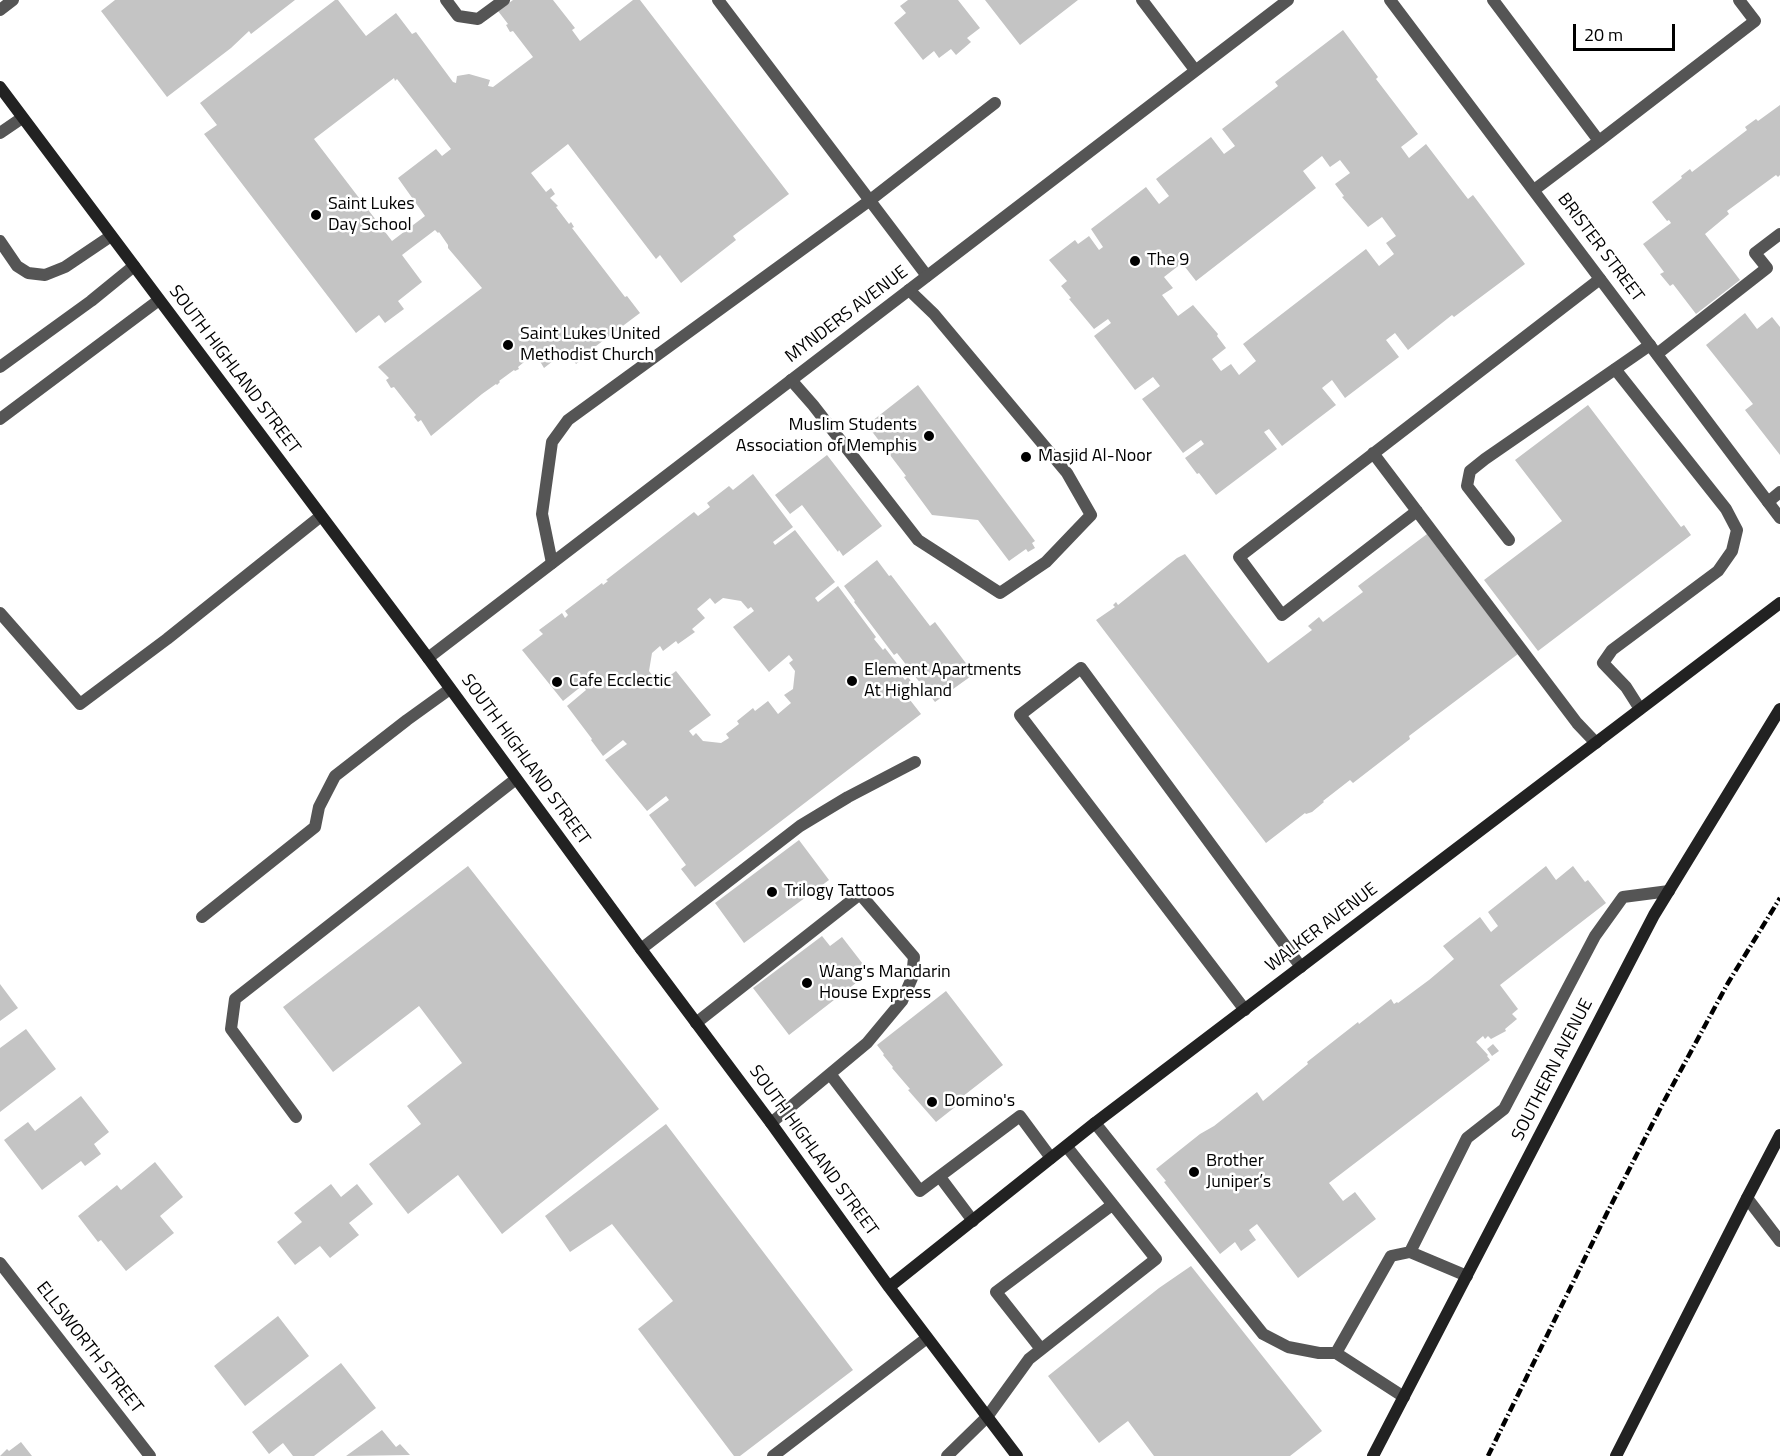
<!DOCTYPE html>
<meta charset="utf-8">
<style>
body{margin:0}
#map{position:relative;width:1780px;height:1456px;overflow:hidden;background:#fff;font-family:"Titillium Web",sans-serif}
canvas{display:block}
.scale{position:absolute;left:1573px;top:24px;width:102px;height:27px;box-sizing:border-box;border:3px solid #000;border-top:0;padding-left:8px;font-size:18px;line-height:21px;white-space:nowrap;color:#000;-webkit-text-stroke:4px #fff;paint-order:stroke}
</style>
<div id="map">
<canvas width="1780" height="1456"></canvas>
<div class="scale">20 m</div>
</div>
<script>
const ctx = document.querySelector('canvas').getContext('2d');
ctx.lineJoin = 'round';
function fillPath(path, color) { ctx.fillStyle = color; ctx.fill(path, 'evenodd'); }
const toPath = rows => new Path2D(rows.map(r => 'M' + r).join(''));
function strokePath(path, color, width, dash) { ctx.strokeStyle = color; ctx.lineWidth = width; ctx.lineCap = dash ? 'butt' : 'round'; ctx.setLineDash(dash || []); ctx.stroke(path); }
function write(font, color, halo, rows, align = 'center') {
  ctx.font = font + ' "Titillium Web",sans-serif'; ctx.lineWidth = 5; ctx.setLineDash([]); ctx.textBaseline = 'middle'; ctx.strokeStyle = halo; ctx.fillStyle = color; for (const [text, x, y, turn = 0] of rows) {
    ctx.save(); ctx.translate(x, y); ctx.rotate((+turn || 0) * Math.PI / 180); ctx.textAlign = isNaN(turn) ? turn : align; if (halo) ctx.strokeText(text, 0, 0); ctx.fillText(text, 0, 0); ctx.restore();
  }
}
fillPath(toPath([
 [115,0,295,0,251,34,249,31,231,48,167,97,101,11],
 [335,0,338,0,366,36,396,13,412,34,416,32,453,82,456,83,457,76,469,74,490,80,488,86,493,87,533,57,513,31,510,32,506,25,508,24,498,11,513,0,553,0,575,28,572,30,580,41,633,0,640,0,789,194,733,236,736,240,681,283,660,255,656,259,568,144,531,173,546,192,551,188,555,194,550,198,558,206,556,207,569,224,571,222,574,227,572,228,625,297,627,296,640,313,592,349,594,350,576,364,565,348,554,356,555,358,553,361,544,368,535,353,518,367,519,369,515,371,514,370,499,381,500,382,497,385,496,384,482,394,431,436,421,420,418,422,414,417,416,415,394,387,391,388,386,380,389,378,378,367,482,288,448,248,448,245,439,232,438,233,435,230,402,255,422,282,398,301,404,309,385,323,379,315,356,333,204,134,217,125,200,103],
 [394,78,395,81,397,79,451,149,442,156,436,149,398,178,425,216,392,241,314,139],
 [908,0,958,0,980,28,967,38,971,42,956,55,951,49,939,58,934,51,923,60,894,23,906,13,900,6],
 [985,0,1078,0,1020,45],
 [1343,30,1378,77,1376,79,1418,134,1401,147,1409,158,1426,144,1468,199,1473,195,1525,264,1454,317,1452,315,1408,350,1395,333,1386,340,1399,357,1345,398,1332,380,1322,388,1336,405,1282,446,1269,429,1264,432,1277,449,1216,495,1199,473,1197,474,1185,458,1204,444,1201,440,1183,453,1142,399,1160,386,1153,377,1135,390,1094,336,1111,323,1108,319,1094,329,1069,299,1071,298,1061,286,1067,281,1049,260,1075,240,1078,244,1089,236,1099,250,1103,247,1091,229,1146,187,1159,204,1169,196,1156,179,1211,137,1224,154,1235,146,1222,129,1278,86,1275,82],
 [1322,156,1330,167,1340,160,1350,173,1335,184,1344,196,1342,197,1368,227,1382,217,1396,236,1386,243,1394,254,1379,266,1366,249,1243,344,1256,361,1239,375,1231,364,1221,371,1212,359,1226,348,1217,336,1218,334,1193,305,1178,316,1162,295,1173,288,1164,277,1182,263,1196,281,1316,188,1303,171],
 [1780,105,1780,175,1778,177,1776,175,1727,211,1729,214,1705,234,1740,280,1696,314,1673,284,1670,286,1660,274,1664,272,1643,244,1671,223,1669,220,1667,221,1652,202,1682,178,1681,176,1690,169,1692,172,1747,130,1745,127,1756,119,1758,121],
 [1745,313,1757,329,1772,317,1780,327,1780,455,1745,410,1753,404,1706,345],
 [918,385,1035,541,1032,543,1035,548,1028,552,1026,549,1009,561,978,520,932,515,904,477,906,476,867,425],
 [1588,405,1681,527,1684,525,1691,535,1538,651,1484,580,1562,521,1515,460],
 [827,455,882,526,843,556,839,550,838,552,802,505,790,514,775,495],
 [753,474,793,527,773,542,775,545,795,530,835,582,815,598,818,602,838,586,876,637,874,639,883,650,885,648,902,670,899,672,905,680,908,677,920,693,910,700,921,714,695,887,681,869,686,865,649,815,669,800,666,796,647,811,605,760,627,744,623,740,603,756,591,740,592,739,567,706,586,690,583,685,563,701,522,650,543,634,539,630,562,613,565,618,568,615,565,611,602,583,603,585,608,581,606,580,694,512,698,516,710,507,707,503,729,486,733,490],
 [710,598,715,604,723,598,741,601,748,609,751,607,754,611,733,627,769,672,789,655,793,660,789,663,795,671,793,689,784,695,791,703,778,714,768,701,755,711,753,708,737,721,739,724,726,734,729,738,721,743,703,741,696,733,693,736,689,731,711,715,676,671,655,687,652,682,656,680,649,671,652,653,660,646,663,651,676,641,678,644,695,632,692,629,705,618,697,609],
 [1427,534,1518,654,1409,736,1410,739,1353,783,1350,780,1323,801,1324,802,1312,812,1306,814,1305,813,1266,843,1096,620,1115,607,1113,605,1116,602,1118,605,1177,558,1185,554,1268,663,1312,630,1308,626,1319,617,1323,622,1363,592,1358,586],
 [877,560,889,576,891,575,930,626,935,622,974,674,935,702,897,653,894,655,854,602,855,601,844,586],
 [799,840,829,880,744,943,715,903],
 [468,866,659,1109,502,1234,458,1175,408,1214,369,1164,421,1124,407,1106,462,1063,419,1006,333,1072,283,1007],
 [1546,866,1556,880,1573,866,1585,882,1588,880,1606,903,1500,985,1518,1009,1512,1014,1517,1019,1505,1029,1506,1031,1491,1039,1488,1036,1485,1039,1483,1036,1476,1042,1488,1055,1487,1056,1490,1060,1329,1183,1343,1201,1355,1192,1376,1219,1298,1278,1257,1224,1249,1230,1256,1240,1241,1251,1235,1242,1220,1254,1164,1182,1166,1181,1156,1169,1200,1134,1214,1126,1257,1092,1263,1101,1308,1064,1307,1062,1358,1022,1359,1024,1391,999,1394,1004,1397,1002,1398,1003,1429,980,1454,959,1443,946,1480,917,1491,932,1498,926,1488,912],
 [822,936,830,946,842,937,866,968,858,974,861,979,789,1035,753,988],
 [0,984,18,1008,0,1021],
 [946,991,1003,1065,953,1104,955,1107,936,1122,908,1090,910,1089,892,1068,893,1067,883,1055,884,1054,877,1045],
 [26,1029,56,1069,0,1112,0,1048],
 [1493,1044,1499,1051,1492,1056,1487,1049],
 [81,1096,109,1132,94,1144,101,1154,85,1166,81,1161,42,1190,4,1140,28,1122,35,1131],
 [666,1124,853,1370,740,1456,734,1456,638,1329,673,1301,612,1224,570,1252,545,1216],
 [155,1162,183,1197,160,1216,174,1233,126,1271,101,1240,98,1242,78,1216,117,1185,121,1190],
 [331,1184,341,1197,357,1184,373,1204,349,1223,359,1235,330,1258,320,1246,295,1265,277,1242,302,1222,294,1213],
 [1191,1266,1322,1431,1290,1456,1154,1456,1128,1421,1099,1443,1048,1376,1159,1288],
 [278,1316,309,1356,245,1406,214,1366],
 [341,1363,376,1408,314,1456,293,1456,283,1443,269,1454,252,1432],
 [382,1430,396,1447,400,1444,410,1455,346,1456],
 [21,1442,32,1456,0,1456,7,1449,9,1451]
]), '#c4c4c4');
strokePath(toPath([
 [446,0,458,16,478,19,504,0],
 [718,0,927,276],
 [1142,0,1195,70],
 [1493,0,1599,141,1755,21,1739,0],
 [0,133,22,118],
 [1534,190,1599,141],
 [0,241,17,266,28,273,45,275,65,267,111,236],
 [1657,354,1767,268,1755,253,1780,234],
 [0,367,91,301,134,266],
 [1615,369,1726,509,1737,530,1732,551,1718,571,1612,650,1603,663,1626,687,1640,709],
 [791,380,813,405,918,540,1000,593,1046,562,1091,515,1067,473,934,314,909,290],
 [0,419,159,300],
 [1373,453,1577,723,1596,743],
 [1768,502,1780,492],
 [1417,511,1282,615,1239,557,1600,279],
 [1509,540,1467,486,1470,471,1485,459,1650,345],
 [552,563,542,514,552,442,568,420,869,201,995,103],
 [0,613,80,704,167,639,321,516],
 [202,917,315,827,319,807,335,776,407,720,450,689],
 [641,949,800,826,848,797,915,762],
 [1245,1010,1020,715,1081,668,1301,967],
 [696,1023,860,894,914,957,912,978,902,1001,867,1043,771,1123],
 [830,1074,920,1191,1020,1116,1051,1158],
 [296,1117,231,1029,235,999,516,779],
 [1095,1123,1263,1334,1288,1347,1319,1353,1336,1353,1404,1397],
 [940,1177,973,1221],
 [1410,1252,1467,1138,1504,1109,1595,936,1623,897,1669,891],
 [1041,1349,996,1292,1112,1205],
 [1336,1353,1391,1256,1410,1252,1467,1276],
 [773,1456,927,1338],
 [947,1456,987,1417,1029,1359,1156,1259,1067,1147]
]), '#555', 12);
strokePath(toPath([
 [1390,0,1780,518],
 [0,10,13,0],
 [428,658,1288,0],
 [1747,1198,1780,1241],
 [0,1263,150,1456]
]), '#555', 12);
strokePath(toPath([
 [0,87,428,658,641,949,771,1123,889,1287,1017,1456],
 [889,1287,1095,1123,1780,603],
 [1373,1456,1654,915,1780,709],
 [1616,1456,1747,1198,1780,1135]
]), '#222', 12);
strokePath(toPath([
 [1488,1456,1606,1215,1662,1105,1728,983,1780,898]
]), '#000', 4.5, [9, 3, 1.5, 3]);
for (const [x, y, r, color] of [
 [316,215,6,"#000"],
 [1135,261,6,"#000"],
 [508,345,6,"#000"],
 [929,436,6,"#000"],
 [1026,457,6,"#000"],
 [852,681,6,"#000"],
 [557,682,6,"#000"],
 [772,892,6,"#000"],
 [807,983,6,"#000"],
 [932,1102,6,"#000"],
 [1194,1172,6,"#000"]
]) { const dot = new Path2D(); dot.arc(x, y, r, 0, 2 * Math.PI); ctx.fillStyle = color; ctx.fill(dot); strokePath(dot, '#fff', 2); }
write('18px', '#000', '#fff', [
 ["Saint Lukes",328,205],
 ["Day School",328,226],
 ["The 9",1147,261],
 ["Saint Lukes United",520,335],
 ["Methodist Church",520,356],
 ["Muslim Students",917,426,"right"],
 ["Association of Memphis",917,447,"right"],
 ["Masjid Al-Noor",1038,457],
 ["Element Apartments",864,671],
 ["At Highland",864,692],
 ["Cafe Ecclectic",569,682],
 ["Trilogy Tattoos",784,892],
 ["Wang's Mandarin",819,973],
 ["House Express",819,994],
 ["Domino's",944,1102],
 ["Brother",1206,1162],
 ["Juniper’s",1206,1183]
], 'left');
write('18px', '#000', '#fff', [
 ["BRISTER STREET",1600,248,53],
 ["MYNDERS AVENUE",847,315,-37],
 ["SOUTH HIGHLAND STREET",234,370,53],
 ["SOUTH HIGHLAND STREET",525,760,54],
 ["WALKER AVENUE",1322,928,-37],
 ["SOUTHERN AVENUE",1553,1070,-63],
 ["SOUTH HIGHLAND STREET",813,1151,54],
 ["ELLSWORTH STREET",89,1348,52]
]);
</script>
